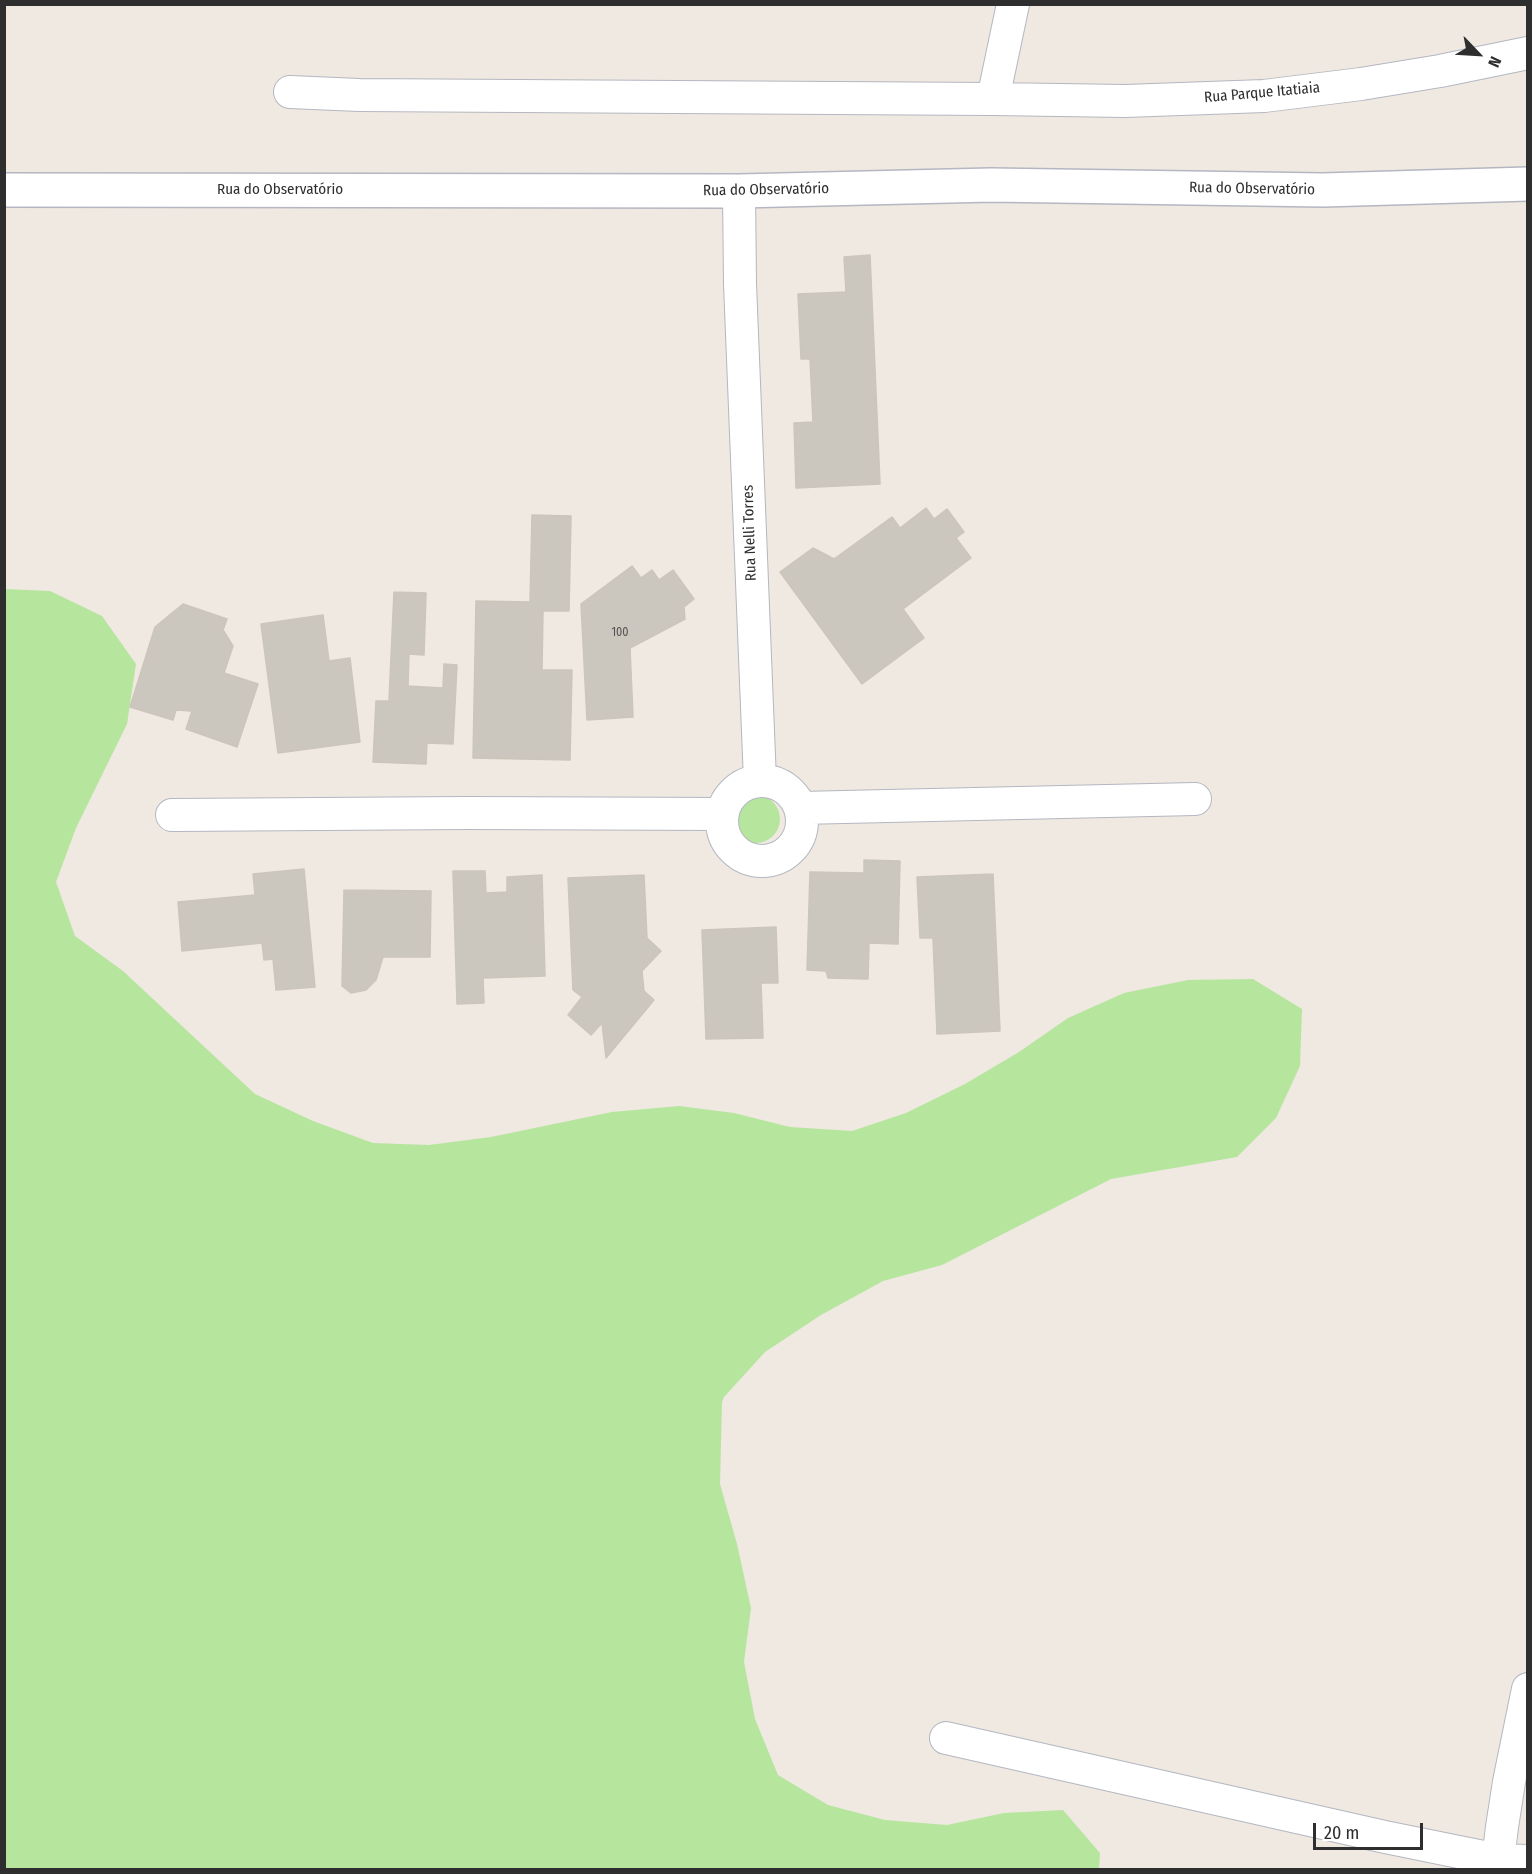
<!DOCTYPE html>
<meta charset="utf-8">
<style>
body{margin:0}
#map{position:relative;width:1532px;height:1874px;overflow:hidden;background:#efe9e1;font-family:"Fira Sans Condensed",sans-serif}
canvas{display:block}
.frame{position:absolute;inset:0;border:6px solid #2e2e2e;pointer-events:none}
.north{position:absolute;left:1448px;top:24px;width:60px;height:60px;-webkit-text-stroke:4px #fff;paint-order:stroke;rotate:115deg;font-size:16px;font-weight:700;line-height:24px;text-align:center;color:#2e2e2e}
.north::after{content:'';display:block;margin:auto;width:21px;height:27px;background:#2e2e2e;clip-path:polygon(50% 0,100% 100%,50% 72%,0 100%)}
.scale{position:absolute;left:1313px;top:1823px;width:110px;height:27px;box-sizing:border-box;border:3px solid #2e2e2e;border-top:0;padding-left:8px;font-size:18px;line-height:21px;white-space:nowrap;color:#2e2e2e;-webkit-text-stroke:4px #fff;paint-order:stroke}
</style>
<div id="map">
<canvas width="1532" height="1874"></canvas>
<div class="frame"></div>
<div class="north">N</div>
<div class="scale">20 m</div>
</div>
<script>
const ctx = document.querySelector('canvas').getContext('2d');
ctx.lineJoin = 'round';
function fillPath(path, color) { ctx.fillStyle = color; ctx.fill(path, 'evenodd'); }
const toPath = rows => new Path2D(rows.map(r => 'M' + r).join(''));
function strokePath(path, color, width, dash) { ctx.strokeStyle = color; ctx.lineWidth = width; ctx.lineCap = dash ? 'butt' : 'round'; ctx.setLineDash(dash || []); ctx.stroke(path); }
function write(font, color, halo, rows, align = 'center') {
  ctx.font = font + ' "Fira Sans Condensed",sans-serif'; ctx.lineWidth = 4.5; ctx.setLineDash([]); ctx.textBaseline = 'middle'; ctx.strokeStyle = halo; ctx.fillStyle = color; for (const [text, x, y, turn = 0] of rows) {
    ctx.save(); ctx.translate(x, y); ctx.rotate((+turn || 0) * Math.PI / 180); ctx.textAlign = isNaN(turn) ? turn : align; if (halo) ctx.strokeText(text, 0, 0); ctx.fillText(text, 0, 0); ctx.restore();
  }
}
fillPath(toPath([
 [5,589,50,591,102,616,136,664,127,724,76,828,56,882,75,936,123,971,255,1094,313,1121,373,1143,429,1145,491,1137,612,1112,679,1106,734,1113,790,1127,852,1131,906,1113,965,1084,1019,1052,1068,1018,1124,993,1188,980,1253,979,1302,1009,1300,1066,1276,1118,1237,1157,1111,1179,942,1265,883,1281,821,1315,765,1352,724,1397,722,1402,720,1484,737,1544,751,1608,744,1662,755,1719,778,1775,828,1805,885,1820,947,1825,1004,1813,1063,1810,1100,1853,1099,1869,5,1869],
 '732 819a24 24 0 1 1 48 0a24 24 0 1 1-48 0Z'
]), '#b6e59e');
const building = toPath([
 [870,255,880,484,796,488,794,423,813,422,810,359,801,359,798,294,846,292,844,257,870,255],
 [926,508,934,519,947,509,964,532,956,538,971,558,903,609,924,638,862,684,780,572,813,548,834,559,892,517,900,528,926,508],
 [532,515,571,516,569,611,543,611,542,670,572,670,570,760,473,758,476,601,530,602,532,515],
 [632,566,641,578,652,570,659,580,673,570,694,599,684,607,685,619,630,648,633,717,587,720,581,604,632,566],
 [394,592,426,593,424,655,409,654,408,686,443,688,444,664,457,665,453,744,427,743,426,764,373,762,376,701,389,701,394,592],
 [183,604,227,619,223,630,233,646,224,673,258,684,237,747,186,729,192,711,176,710,173,720,130,707,155,627,183,604],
 [323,615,329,661,350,658,360,742,278,753,261,624,323,615],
 [864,860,900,861,898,944,869,943,868,979,828,978,826,971,807,970,810,872,864,873,864,860],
 [304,869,315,987,276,990,273,959,264,960,262,943,182,951,178,902,255,895,253,874,304,869],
 [453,871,485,871,486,893,507,892,507,877,542,875,545,976,483,978,484,1003,457,1004,453,871],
 [993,874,1000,1031,937,1034,933,938,920,938,917,877,993,874],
 [644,875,647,938,661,951,642,971,644,991,654,1000,606,1058,602,1023,591,1035,568,1015,582,997,573,990,568,878,644,875],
 [344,890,431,891,430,957,383,957,376,980,366,990,351,993,342,986,344,890],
 [776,927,778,983,761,983,763,1038,706,1039,702,930,776,927]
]);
fillPath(building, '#cbc7bf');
strokePath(building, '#cbc5ba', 1.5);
const minor = toPath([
 [290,92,359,95,993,99,1125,101,1264,96,1361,84,1440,71,1528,53],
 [993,99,1013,4],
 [739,191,740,284,760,781],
 '722 821a40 40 0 1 1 80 0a40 40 0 1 1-80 0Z',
 [800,808,1195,799],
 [172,815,468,813,722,814],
 [946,1738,1385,1837,1498,1860,1528,1861],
 [1502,1870,1498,1860,1502,1827,1509,1782,1528,1689]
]);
const tertiary = toPath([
 [4,190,739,191,991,185,1323,190,1528,184]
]);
strokePath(minor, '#b4b7c1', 34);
strokePath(tertiary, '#b4b7c1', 36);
strokePath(minor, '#fff', 32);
strokePath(tertiary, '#fff', 33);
write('12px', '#555452', null, [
 ["100",620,633]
]);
write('15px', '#2e2e2e', '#fff', [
 ["Rua Parque Itatiaia",1262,93,-5],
 ["Rua do Observatório",1252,189,1],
 ["Rua do Observatório",280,190],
 ["Rua do Observatório",766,190,-1],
 ["Rua Nelli Torres",750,533,-92]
]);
</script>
